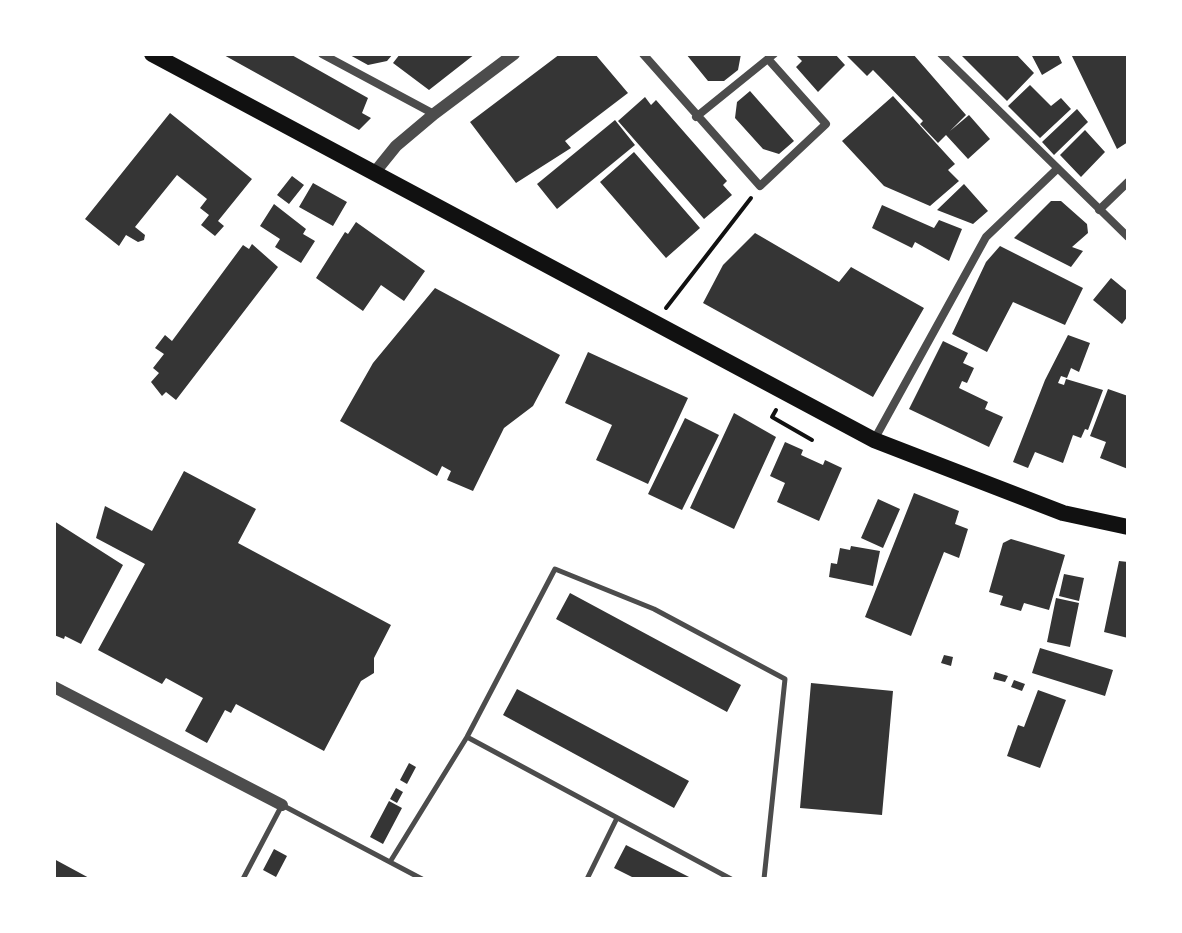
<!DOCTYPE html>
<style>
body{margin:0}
#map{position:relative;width:1182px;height:933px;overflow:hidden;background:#fff;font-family:"Nunito Sans",sans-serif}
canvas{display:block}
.frame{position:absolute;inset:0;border:56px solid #fff;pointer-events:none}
</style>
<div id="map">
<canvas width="1182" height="933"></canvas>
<div class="frame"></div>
</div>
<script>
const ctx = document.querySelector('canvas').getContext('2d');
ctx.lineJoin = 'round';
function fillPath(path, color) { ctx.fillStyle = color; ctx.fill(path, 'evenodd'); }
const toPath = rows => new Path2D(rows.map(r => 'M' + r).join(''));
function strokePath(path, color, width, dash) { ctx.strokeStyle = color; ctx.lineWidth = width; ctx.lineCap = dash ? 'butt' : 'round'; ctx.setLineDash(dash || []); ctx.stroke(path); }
fillPath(toPath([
 [222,54,290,54,368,98,362,113,371,118,359,130],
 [348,54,393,54,387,61,368,65],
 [400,54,475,54,429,90,393,63],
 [560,54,595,54,628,93,565,141,571,148,516,183,470,122],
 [686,54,741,54,738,70,724,81,708,81],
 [795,54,835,54,845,65,818,92,796,67,802,61],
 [845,54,913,54,966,115,950,131,969,115,990,139,968,159,946,135,938,143,920,124,923,121,873,70,867,76],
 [960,54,1016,54,1034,73,1007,101],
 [1031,54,1058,54,1062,63,1042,75],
 [1071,54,1128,54,1128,142,1117,149],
 [1030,85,1051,106,1061,98,1071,109,1040,138,1008,106],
 [750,91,794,141,779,154,763,149,735,118,737,102],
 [893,96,955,164,948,170,959,181,930,206,884,186,842,141],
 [645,97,651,105,656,100,727,181,723,185,732,195,704,219,618,121],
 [1077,109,1088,122,1054,155,1042,142],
 [170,113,252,179,218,221,224,226,215,236,201,225,209,215,200,208,207,199,177,175,135,227,145,235,144,240,138,242,126,235,119,246,85,219],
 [615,120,635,145,557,209,537,184],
 [1085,130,1105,152,1081,177,1060,155],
 [634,152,700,228,666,258,600,182],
 [292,176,304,185,289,204,277,195],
 [313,183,347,202,333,226,299,207],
 [964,184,988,211,973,224,937,210],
 [1051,201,1061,201,1087,224,1088,233,1072,247,1083,251,1071,267,1014,238],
 [274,204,306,229,303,234,315,241,301,263,275,247,280,239,260,226],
 [882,205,934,228,939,220,962,229,949,261,915,242,912,248,872,228],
 [356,222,425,271,404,301,381,285,363,311,316,278,345,232,348,234],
 [755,233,839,282,851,267,924,308,873,397,703,303,723,265],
 [252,244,278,267,176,400,166,392,162,396,151,382,159,373,153,368,164,354,155,348,165,335,172,341,243,245,249,249],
 [1000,246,1083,288,1065,325,1013,302,987,352,952,334,986,262],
 [1111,278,1128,292,1128,316,1122,324,1093,300],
 [435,288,560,355,533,406,504,428,473,491,447,480,451,471,442,466,437,476,340,421,373,363],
 [1068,335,1090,343,1079,372,1071,368,1067,378,1061,376,1058,383,1064,385,1066,379,1103,390,1088,430,1085,429,1081,438,1073,435,1063,463,1035,452,1028,468,1013,462,1045,380],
 [943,341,968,353,963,363,974,368,967,383,962,381,959,388,988,402,985,409,1003,417,989,447,909,409],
 [588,352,688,398,648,484,596,460,612,425,565,403],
 [1108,389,1128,396,1128,469,1100,458,1106,442,1090,436],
 [734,413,776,437,734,529,690,508],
 [685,418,719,435,682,510,648,494],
 [785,442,803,450,801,455,823,465,825,460,842,468,819,521,777,502,785,483,770,476],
 [184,471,256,509,238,543,391,625,374,658,374,673,361,681,324,751,236,704,231,713,225,710,207,743,185,731,203,698,166,678,162,684,98,650,145,564,96,538,105,506,152,531],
 [914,493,959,511,955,524,968,529,959,558,944,552,911,636,865,617],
 [878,499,900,509,883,548,861,538],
 [54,521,123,565,81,644,65,636,64,639,54,635],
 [1011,539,1065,555,1049,610,1024,603,1021,611,1000,605,1003,596,989,592,1003,543],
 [851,546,880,551,873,586,829,577,831,563,837,564,840,548,850,550],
 [1119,561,1128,562,1128,638,1104,632],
 [1064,574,1084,578,1079,601,1059,596],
 [570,593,741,685,727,712,556,619],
 [1056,598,1079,603,1070,647,1047,642],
 [1040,648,1113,670,1105,696,1032,673],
 [944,655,953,657,951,666,941,663],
 [995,672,1008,676,1005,682,993,679],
 [1014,680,1025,684,1022,691,1011,687],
 [811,683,893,691,882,815,800,808],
 [517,689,689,781,674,808,503,715],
 [1038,690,1066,700,1040,768,1007,756,1018,725,1024,727],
 [409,763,416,767,407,784,400,780],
 [396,788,403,792,397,803,390,799],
 [389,801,402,808,383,844,370,837],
 [626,845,693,879,636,879,614,868],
 [274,849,287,856,276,877,263,870],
 [54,859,91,879,54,879]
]), '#353535');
strokePath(toPath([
 [666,308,751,198],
 [776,410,772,417,812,440]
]), '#111', 4);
strokePath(toPath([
 [467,737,731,879],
 [390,862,467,737,555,569,654,609,785,679,764,879],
 [243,879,282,805,422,879],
 [587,879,617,818]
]), '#4c4c4c', 5);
strokePath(toPath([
 [322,54,434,114],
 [643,54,760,186,826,124,768,59],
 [941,54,1128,237],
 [696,117,774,54],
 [1099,210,1128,182],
 [874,440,986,237,1057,169]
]), '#4c4c4c', 8);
strokePath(toPath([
 [375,172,396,146,434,114,514,54],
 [54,687,282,805]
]), '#4c4c4c', 12);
strokePath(toPath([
 [152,54,874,440,1063,513,1128,527]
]), '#111', 16);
</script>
